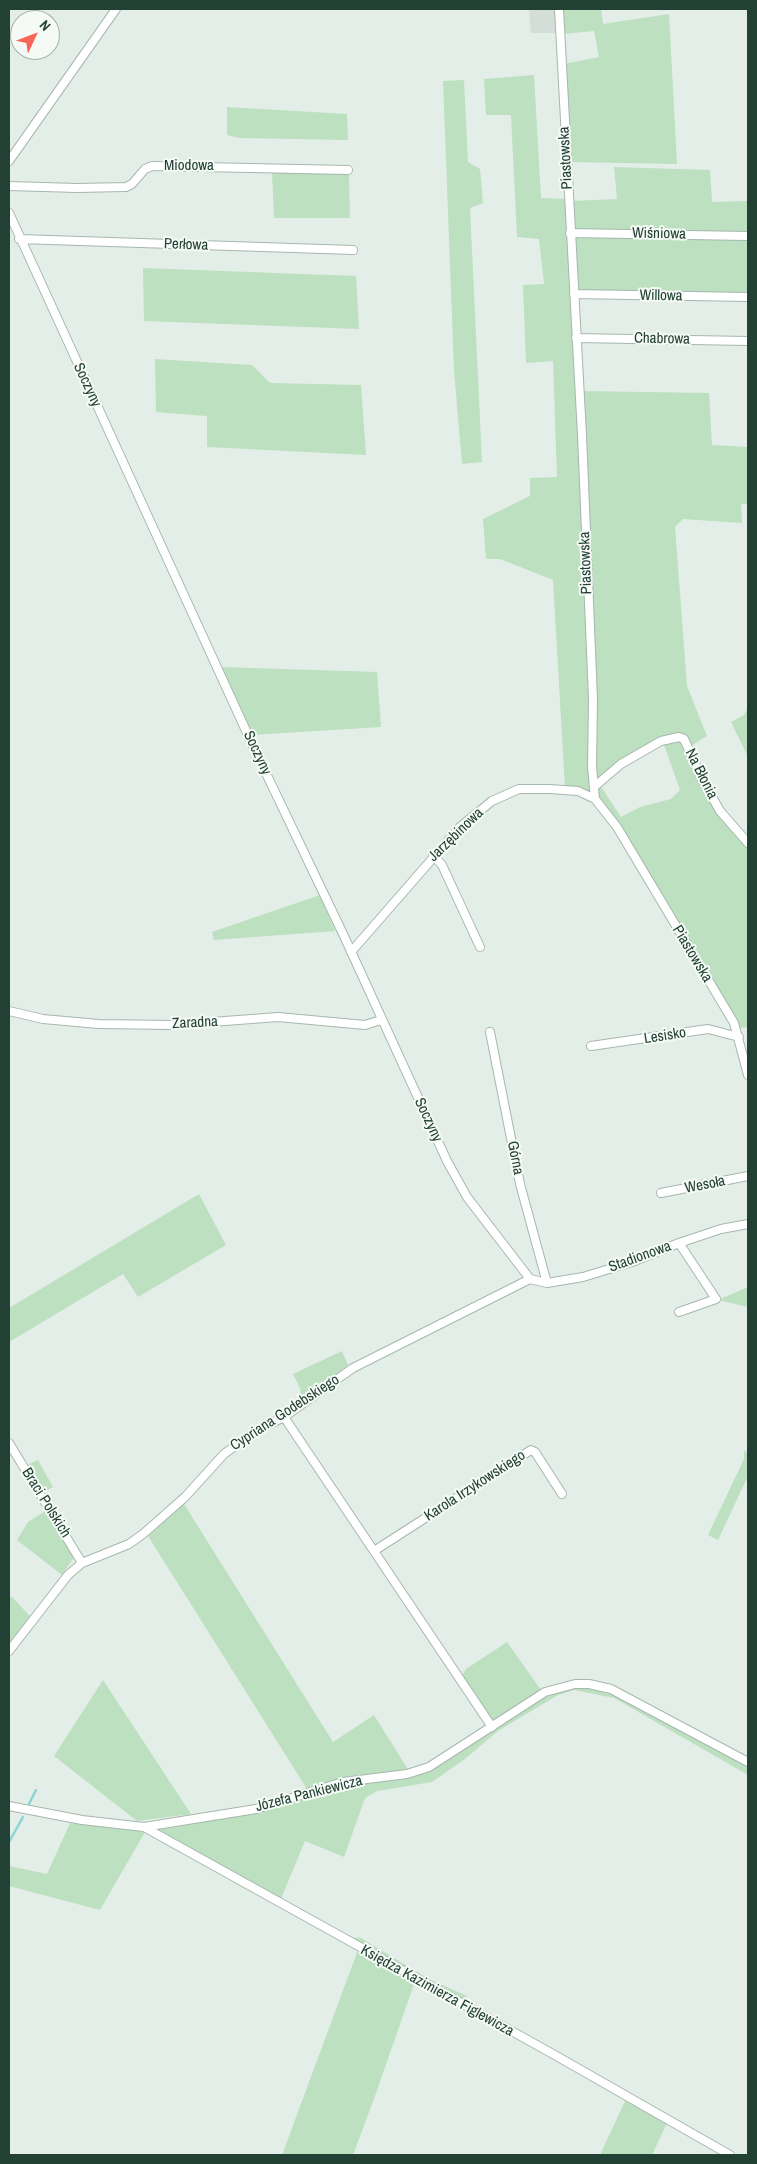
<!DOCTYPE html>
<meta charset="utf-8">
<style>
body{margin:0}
#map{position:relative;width:757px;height:2164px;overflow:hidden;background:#e4eee8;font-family:"Archivo Narrow",sans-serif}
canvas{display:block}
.frame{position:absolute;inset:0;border:10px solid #224134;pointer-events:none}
.north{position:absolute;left:10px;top:10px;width:50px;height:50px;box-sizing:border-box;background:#f5faf7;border:1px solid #a1b0a9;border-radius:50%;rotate:47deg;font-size:14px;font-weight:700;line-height:20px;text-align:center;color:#224134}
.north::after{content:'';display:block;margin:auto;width:18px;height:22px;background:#f96558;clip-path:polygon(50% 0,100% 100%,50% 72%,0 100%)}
</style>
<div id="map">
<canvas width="757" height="2164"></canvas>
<div class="frame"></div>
<div class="north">N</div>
</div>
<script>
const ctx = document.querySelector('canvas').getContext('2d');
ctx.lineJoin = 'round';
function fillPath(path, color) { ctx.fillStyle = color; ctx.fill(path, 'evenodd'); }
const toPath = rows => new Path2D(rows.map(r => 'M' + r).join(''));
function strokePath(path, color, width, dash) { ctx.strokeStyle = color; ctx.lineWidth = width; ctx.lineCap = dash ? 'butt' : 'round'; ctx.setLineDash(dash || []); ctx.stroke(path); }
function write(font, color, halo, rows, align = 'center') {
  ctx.font = font + ' "Archivo Narrow",sans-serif'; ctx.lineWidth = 4; ctx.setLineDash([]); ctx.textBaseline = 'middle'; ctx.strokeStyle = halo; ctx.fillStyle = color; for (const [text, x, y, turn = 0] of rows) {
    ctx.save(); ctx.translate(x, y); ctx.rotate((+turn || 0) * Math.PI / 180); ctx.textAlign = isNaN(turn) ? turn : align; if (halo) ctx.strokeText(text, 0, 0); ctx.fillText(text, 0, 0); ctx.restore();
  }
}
fillPath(toPath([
 [529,9,557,9,558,33,531,33]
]), '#d2ded7');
fillPath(toPath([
 [561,9,601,9,603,24,669,14,677,164,569,162,564,64,599,57,594,31,562,34],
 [534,75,541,198,567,199,579,433,593,796,565,788,553,580,500,559,486,559,483,519,530,496,530,478,557,477,553,361,526,363,523,285,544,284,539,239,517,237,511,115,486,115,484,79],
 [464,80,468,162,480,169,483,203,470,208,482,462,462,464,454,370,443,81],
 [227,107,347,114,348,140,240,138,227,135],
 [614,167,710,170,712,202,748,201,748,233,572,230,571,201,617,199],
 [272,171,349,173,350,218,274,218],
 [572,235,748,238,748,295,575,293],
 [143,268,356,276,359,329,144,321],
 [155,359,252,365,270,383,361,385,366,455,207,447,207,416,156,412],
 [582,391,709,393,712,445,748,447,748,504,741,504,742,523,683,519,675,527,687,686,707,736,689,747,686,739,669,736,595,784],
 [221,667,377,672,381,727,252,735],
 [748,708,748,757,731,722,744,715],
 [678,739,683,742,690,760,742,838,748,837,748,1027,740,1028,597,799,596,788,600,785,621,817,640,807,671,799,680,790,663,742],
 [320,895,335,931,214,940,212,932],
 [199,1194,226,1245,138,1297,123,1274,9,1342,9,1308],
 [748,1287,748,1307,718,1300],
 [342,1351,348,1365,301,1401,300,1388,293,1374],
 [744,1450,748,1454,748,1476,718,1540,708,1535,744,1459],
 [38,1460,53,1487,44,1492,29,1464],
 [184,1504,333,1742,374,1715,409,1771,343,1780,307,1789,148,1536],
 [47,1510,71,1549,73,1559,62,1575,17,1540,28,1522],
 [9,1596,13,1598,30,1616,9,1645],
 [507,1642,541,1690,492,1724,462,1676,466,1669],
 [103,1680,191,1814,137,1821,54,1756],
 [576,1686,593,1686,615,1694,748,1764,748,1775,614,1698,574,1690,558,1695,498,1731,465,1759,432,1782,377,1791,365,1798,344,1857,305,1841,280,1901,152,1829,241,1815,345,1785,396,1779,427,1772,546,1694],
 [70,1823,145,1832,100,1910,9,1886,9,1866,47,1874],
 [343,1937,361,1938,429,1979,467,1996,464,2003],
 [358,1950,414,1984,375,2096,353,2155,282,2155],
 [626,2099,667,2123,652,2155,600,2155]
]), '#bce0c0');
strokePath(toPath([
 [29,1804,36,1790],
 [9,1842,23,1817]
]), '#8ad5d5', 2.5);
const minor = toPath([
 [559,9,582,435,593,699,592,767,595,799,617,827,734,1023,748,1075],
 [9,161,116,9],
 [9,186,77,188,126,187,132,184,145,169,152,166,348,170],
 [9,213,253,746,344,936,447,1161,467,1197,530,1279],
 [570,233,748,236],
 [19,239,353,250],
 [574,294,748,297],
 [576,338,748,341],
 [594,787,621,764,661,741,679,737,684,739,701,777,720,811,748,843],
 [433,855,442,865,480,947],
 [351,952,460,827,492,801,519,789,549,789,578,791,595,799],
 [9,1011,43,1019,99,1024,172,1025,278,1017,365,1025,381,1020],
 [490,1032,520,1184,547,1283],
 [591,1046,708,1029,739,1037],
 [661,1193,748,1176],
 [679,1243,716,1299,679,1312],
 [530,1279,547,1283,583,1277,632,1262,679,1243,721,1229,748,1224],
 [284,1417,492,1727],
 [9,1443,82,1563],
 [374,1551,531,1450,535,1452,562,1494],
 [9,1651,68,1575,82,1563,129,1544,143,1534,185,1497,224,1454,256,1431,284,1417,353,1368,530,1279],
 [9,1806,82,1820,144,1827,256,1809,343,1782,407,1774,429,1767,545,1692,575,1684,589,1684,611,1689,748,1762],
 [144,1827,553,2054,730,2155]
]);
strokePath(minor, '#a6b7ae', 10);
strokePath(minor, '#fff', 8);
write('15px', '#224134', '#f5faf7', [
 ["Piastowska",566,158,-93],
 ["Miodowa",189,166],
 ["Wiśniowa",659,234,1],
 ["Perłowa",186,245,2],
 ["Willowa",661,296,1],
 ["Chabrowa",662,339,1],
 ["Soczyny",87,385,65],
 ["Piastowska",586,563,-92],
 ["Soczyny",257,753,65],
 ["Na Błonia",701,774,63],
 ["Jarzębinowa",456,835,-44],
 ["Piastowska",692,954,59],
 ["Zaradna",195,1023,-3],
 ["Lesisko",665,1036,-9],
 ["Soczyny",428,1120,65],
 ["Górna",515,1158,79],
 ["Wesoła",705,1185,-11],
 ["Stadionowa",640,1257,-20],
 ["Cypriana Godebskiego",285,1413,-33],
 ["Karola Irzykowskiego",475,1486,-33],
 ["Braci Polskich",46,1503,58],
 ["Józefa Pankiewicza",309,1794,-14],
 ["Księdza Kazimierza Figlewicza",437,1991,29]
]);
</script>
